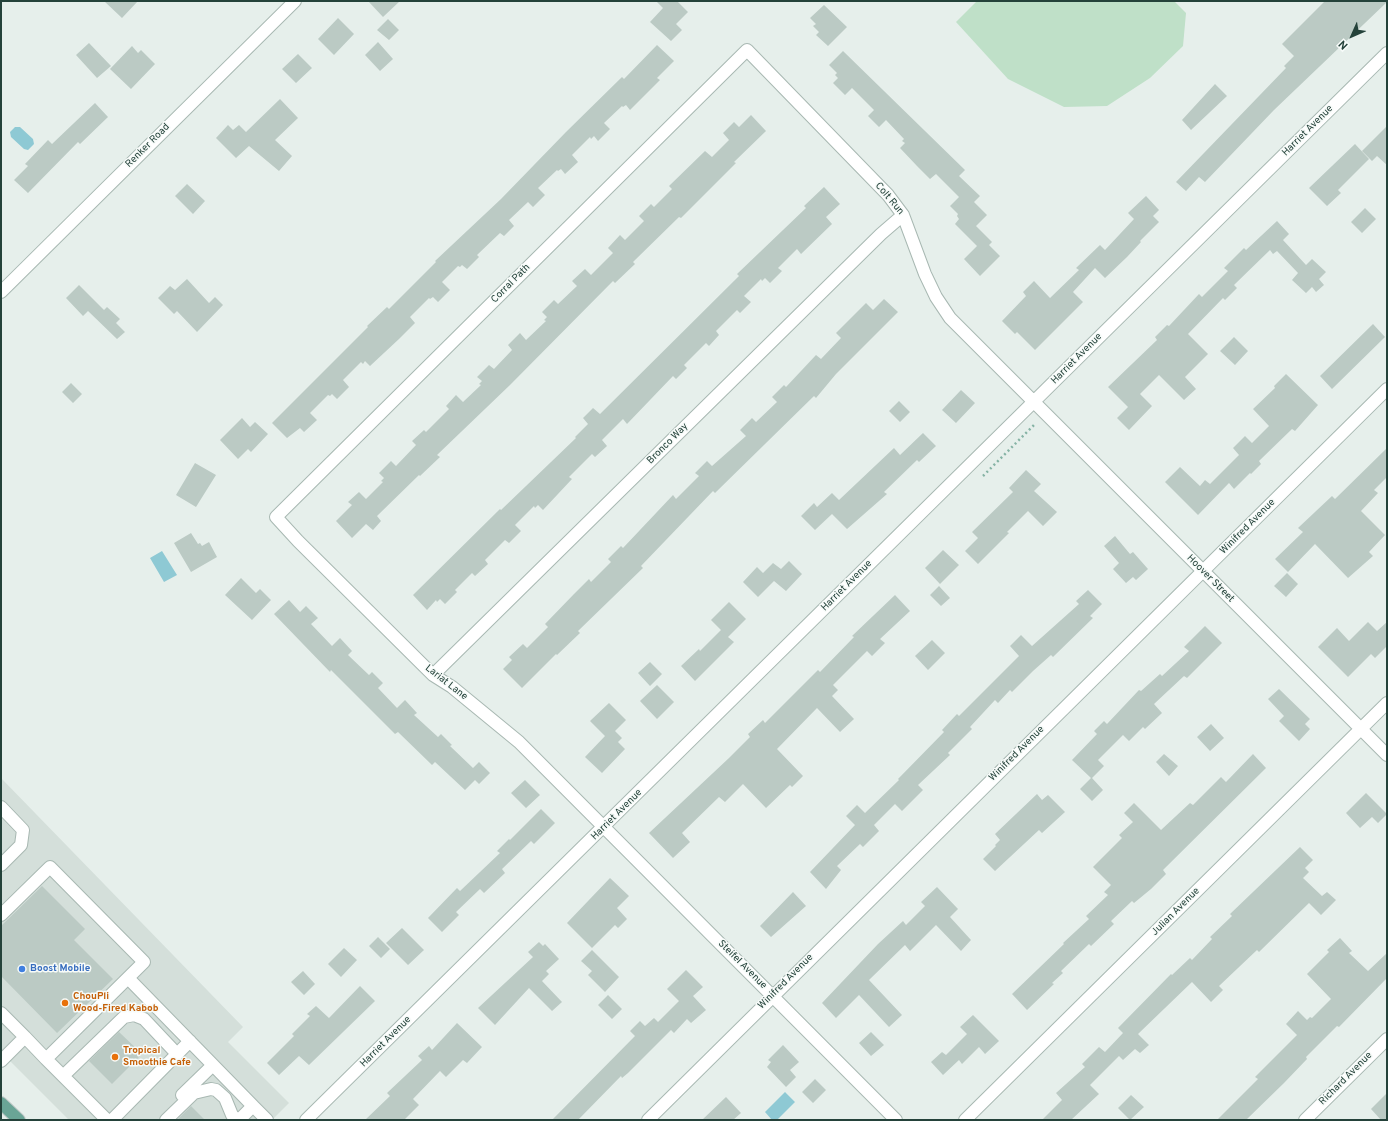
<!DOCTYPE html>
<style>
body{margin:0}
#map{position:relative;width:1388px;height:1121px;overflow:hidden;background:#e6efeb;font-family:Overpass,sans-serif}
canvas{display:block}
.frame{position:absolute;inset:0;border:2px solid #24423a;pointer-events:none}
.north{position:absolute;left:1332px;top:16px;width:40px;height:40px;-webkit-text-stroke:3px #f7fbf9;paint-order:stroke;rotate:225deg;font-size:11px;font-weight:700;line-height:16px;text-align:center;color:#24423a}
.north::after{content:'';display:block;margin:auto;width:14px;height:18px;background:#24423a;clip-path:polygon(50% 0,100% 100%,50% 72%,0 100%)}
</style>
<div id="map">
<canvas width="1388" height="1121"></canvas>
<div class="frame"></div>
<div class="north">N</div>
</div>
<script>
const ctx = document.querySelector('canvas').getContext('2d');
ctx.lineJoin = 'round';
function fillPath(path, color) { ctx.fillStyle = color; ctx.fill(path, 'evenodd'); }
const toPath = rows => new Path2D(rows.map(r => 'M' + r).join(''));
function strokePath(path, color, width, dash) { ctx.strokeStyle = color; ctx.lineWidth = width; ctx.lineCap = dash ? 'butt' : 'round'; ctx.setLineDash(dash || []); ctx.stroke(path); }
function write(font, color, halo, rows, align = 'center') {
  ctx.font = font + ' Overpass,sans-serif'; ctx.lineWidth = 3; ctx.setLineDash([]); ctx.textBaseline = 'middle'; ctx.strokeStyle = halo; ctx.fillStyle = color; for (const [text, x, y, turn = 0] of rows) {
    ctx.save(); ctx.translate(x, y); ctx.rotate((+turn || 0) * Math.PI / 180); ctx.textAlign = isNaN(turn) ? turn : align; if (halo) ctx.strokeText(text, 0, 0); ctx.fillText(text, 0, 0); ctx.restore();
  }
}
fillPath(toPath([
 [1,778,243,1027,228,1042,289,1103,272,1120,69,1120,1,1052]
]), '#d4dfda');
fillPath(toPath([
 [977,1,1174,1,1186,13,1183,46,1150,78,1107,106,1064,107,1008,79,956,22]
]), '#bfe0c8');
fillPath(toPath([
 [15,127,20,127,33,139,34,144,28,150,24,149,11,137,10,132],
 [162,551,177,575,164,582,150,558],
 [785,1092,795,1102,777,1120,772,1120,765,1112]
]), '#8ec9d4');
fillPath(toPath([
 [104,1,138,1,122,18],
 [368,1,400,1,383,17],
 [656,1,677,1,688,12,676,24,682,30,671,41,650,22,663,8],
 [1325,1,1387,2,1274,110,1205,182,1199,177,1186,191,1176,182,1286,68,1284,66,1294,56,1282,44],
 [824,5,847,27,828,46,816,35,819,32,813,26,816,24,810,18],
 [338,18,354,34,334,55,318,39],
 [388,19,399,30,389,40,377,30],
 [378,42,393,59,380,71,365,55],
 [89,43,111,66,97,78,76,55],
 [657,45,674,61,657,78,660,80,630,110,626,105,623,107,622,106,604,123,610,129,598,141,594,136,591,139,590,137,572,155,578,162,565,174,561,169,558,171,557,170,538,188,545,195,533,207,528,202,509,220,514,226,504,236,500,233,477,255,479,257,467,269,462,265,460,267,458,266,442,282,450,290,438,302,433,297,430,299,429,298,410,317,415,323,399,339,370,366,365,361,363,364,361,362,343,380,349,387,337,399,332,394,330,396,328,395,310,413,317,420,304,432,300,428,287,438,272,423,368,327,367,326,387,307,389,309,436,262,435,261,501,199,566,132,622,77,624,79],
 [132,46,138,53,141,50,155,64,131,89,110,69],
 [843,51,965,170,959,176,980,196,974,202,987,215,976,226,992,242,989,245,1000,256,980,276,964,259,977,246,955,224,959,219,957,216,958,214,950,206,959,197,936,174,930,179,917,166,900,148,905,143,902,141,904,139,886,120,879,127,868,116,874,110,852,88,845,95,833,83,838,78,835,75,837,73,829,65],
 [298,54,312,68,296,83,282,69],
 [1215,84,1227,96,1191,130,1182,120],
 [280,99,298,118,275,140,292,156,279,171,249,146,236,158,216,138,228,125,233,130,239,125,246,132],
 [95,103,108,117,80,144,78,142,28,193,14,180,28,166,25,164,48,140,52,144],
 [751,115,766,131,734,162,736,163,681,218,679,217,633,262,635,264,615,283,613,281,510,385,437,455,440,457,420,476,419,475,377,516,381,521,373,530,366,524,352,538,336,521,352,505,348,502,359,492,366,499,383,482,381,481,384,478,379,473,391,461,396,466,416,445,412,441,424,430,426,432,449,409,446,406,456,395,463,402,481,385,479,384,482,381,477,377,489,365,494,369,512,350,508,345,520,333,526,340,546,321,544,320,547,317,542,312,554,300,558,304,577,286,572,281,585,269,591,275,613,253,608,248,620,235,625,240,644,221,639,216,651,204,654,207,672,189,669,186,705,151,712,157,729,140,723,133,734,122,739,127],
 [1387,126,1387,165,1377,156,1372,161,1362,151],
 [1355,144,1369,159,1338,190,1341,193,1327,206,1309,188],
 [187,184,205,201,193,214,175,196],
 [824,187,840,204,826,217,832,224,801,254,797,249,778,268,782,271,770,283,765,278,762,281,761,279,744,296,751,302,740,313,737,310,716,331,719,335,709,346,706,343,684,365,687,368,676,379,673,376,627,424,623,419,602,440,607,446,595,457,592,454,569,477,572,479,543,510,538,505,535,508,534,506,515,525,521,531,509,543,505,540,485,560,488,564,475,576,472,573,455,590,457,592,445,604,440,599,437,602,436,600,427,610,413,595,500,509,501,510,576,438,575,437,588,424,583,418,593,408,600,414,739,276,737,274,806,208,804,206],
 [1146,196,1159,210,1153,216,1159,222,1140,241,1141,242,1127,257,1105,278,1095,268,1073,292,1083,302,1035,350,1017,332,1015,334,1002,321,1026,296,1023,292,1034,281,1050,298,1079,270,1076,268,1100,245,1105,250,1134,219,1128,213],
 [1365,208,1376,219,1362,233,1351,222],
 [1277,221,1289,234,1283,240,1306,265,1312,259,1326,272,1319,279,1324,285,1316,292,1312,287,1306,293,1292,280,1298,273,1277,251,1273,254,1270,250,1234,285,1237,288,1225,300,1223,298,1188,334,1208,354,1185,377,1196,389,1184,400,1159,375,1140,394,1152,406,1129,430,1117,418,1128,407,1108,387,1157,340,1155,337,1167,325,1169,326,1199,294,1202,297,1228,271,1224,268,1244,248,1246,250],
 [187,279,209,303,215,297,223,305,197,332,177,311,174,314,158,298,170,286,175,290],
 [79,285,104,310,107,307,120,319,116,323,125,332,117,339,88,311,83,316,66,298],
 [884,299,898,312,836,374,816,398,814,396,715,493,713,491,641,566,643,568,578,631,580,633,557,655,556,654,522,688,503,669,512,660,509,657,523,644,527,648,548,627,545,624,574,594,589,579,591,582,611,562,608,559,621,546,623,548,673,495,676,499,699,476,695,473,707,461,712,466,746,436,740,430,752,418,756,422,777,402,772,397,784,385,786,387,816,355,821,359,841,338,836,333,866,303,873,310],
 [1373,324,1385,337,1332,389,1320,376],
 [1234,337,1248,351,1235,365,1220,351],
 [1286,374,1318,405,1295,431,1292,429,1259,461,1261,464,1251,474,1250,473,1234,489,1229,483,1198,515,1165,482,1180,467,1200,486,1205,480,1210,484,1239,455,1233,448,1245,436,1252,443,1269,426,1253,409,1275,388,1274,386],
 [71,383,82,394,73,403,62,392],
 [961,390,975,403,956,423,942,410],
 [899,401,910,412,900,422,889,411],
 [242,418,250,427,255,422,268,434,251,452,248,449,238,459,220,440],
 [923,433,936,446,919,462,917,460,884,492,887,494,847,529,832,514,815,530,801,516,814,503,817,507,832,493,839,500,894,448,900,455],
 [1387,448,1387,477,1374,490,1378,493,1361,511,1385,535,1369,552,1373,556,1348,578,1315,544,1288,572,1275,559,1303,532,1298,528,1332,496,1335,499],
 [195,463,216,475,196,507,176,495],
 [1026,470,1041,484,1034,491,1057,512,1043,526,1028,511,1007,532,1009,533,978,564,965,551,978,538,972,532,1013,492,1009,488],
 [191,533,198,544,200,543,202,546,209,542,217,557,191,572,174,543],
 [1115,536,1130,554,1133,552,1148,569,1136,580,1133,577,1126,583,1113,569,1119,563,1104,546],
 [943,550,959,565,940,584,925,568],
 [789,561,802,574,786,591,774,581,758,597,743,582,757,567,763,573,773,563,781,569],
 [1287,573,1298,584,1286,597,1274,586],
 [241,578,256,593,260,589,271,600,252,620,225,595],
 [939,586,950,598,941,606,930,595],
 [1088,590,1102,604,1090,616,1093,618,1053,657,1051,655,1033,671,1012,692,1010,690,998,703,995,700,970,727,972,729,948,753,950,755,918,785,923,790,902,811,895,804,874,825,879,831,863,847,860,844,837,866,841,870,826,889,810,872,855,825,846,816,857,805,865,813,899,780,898,779,944,732,942,730,957,714,959,716,1019,656,1010,646,1021,635,1032,646,1079,604,1076,601],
 [895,595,910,611,880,639,885,643,872,656,867,651,833,685,838,690,832,696,854,719,840,732,817,708,777,749,803,776,792,787,790,785,766,808,743,784,725,802,719,797,682,833,690,842,673,858,649,833,729,758,750,737,748,734,763,720,765,723,818,670,820,672,854,637,852,636],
 [289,600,300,612,306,606,318,618,311,624,332,646,340,638,352,651,348,655,369,675,372,672,383,683,378,688,397,708,405,700,417,713,414,715,438,737,441,734,452,745,450,746,473,768,479,762,490,773,479,784,475,780,465,790,435,762,432,765,398,732,395,734,331,670,330,672,274,614],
 [729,602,746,619,728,637,734,642,695,681,681,666,699,649,700,651,721,630,711,620],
 [1368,622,1377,631,1387,622,1387,646,1375,658,1371,654,1348,677,1318,647,1337,628,1349,641],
 [1205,626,1222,643,1187,678,1184,676,1154,704,1162,713,1145,729,1143,727,1129,741,1123,735,1098,760,1104,766,1092,778,1103,790,1092,801,1080,789,1091,778,1072,760,1097,734,1094,731,1104,721,1107,724,1139,690,1141,691,1160,674,1162,676,1189,651,1184,647],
 [932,640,945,653,928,670,915,656],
 [650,662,662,674,650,686,638,673],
 [657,685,674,702,657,719,640,701],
 [1279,689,1310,719,1305,724,1310,729,1299,741,1279,721,1284,716,1268,699],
 [609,703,626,720,615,731,622,738,618,742,625,749,602,773,585,757,605,736,590,721],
 [1211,724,1224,738,1210,751,1197,737],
 [1164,754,1178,766,1169,776,1156,762],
 [1253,754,1266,768,1163,870,1166,874,1151,889,1134,903,1132,901,1111,921,1114,924,1091,946,1089,944,1061,971,1063,973,1052,983,1054,984,1027,1010,1012,994,1064,944,1063,943,1089,919,1086,916,1108,895,1104,892,1111,885,1093,867,1122,838,1119,835,1133,822,1124,813,1134,803,1161,830,1190,803,1193,805,1221,777,1226,782],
 [525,780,540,795,526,808,511,793],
 [1366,793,1387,814,1378,823,1372,817,1360,828,1346,813],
 [1037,794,1042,800,1048,795,1065,812,1042,833,1039,830,995,871,983,859,996,846,995,845,1000,840,995,834],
 [541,809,555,823,534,844,531,841,502,869,505,873,484,893,480,889,456,912,459,915,442,932,428,918,457,888,460,891,500,853,497,851,509,839,510,840],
 [1300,847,1313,860,1305,868,1309,872,1303,878,1322,896,1327,892,1336,900,1321,915,1309,903,1259,952,1257,950,1219,986,1223,990,1211,1002,1192,982,1138,1034,1149,1045,1140,1053,1135,1049,1123,1060,1119,1056,1090,1085,1099,1094,1071,1120,1042,1120,1062,1100,1056,1093,1085,1067,1082,1064,1099,1047,1105,1052,1123,1033,1118,1028,1171,974,1172,975,1190,958,1192,960,1212,939,1210,937,1232,916,1230,914],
 [610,878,629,896,617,908,627,919,618,928,615,925,592,948,567,923],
 [42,886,85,929,74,940,113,979,57,1033,1,976,1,926],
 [937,887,958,909,950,917,971,940,961,951,936,925,910,951,905,945,869,980,902,1015,889,1027,859,995,836,1018,822,1003,878,944,903,921,906,925,925,906,921,902],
 [793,892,806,906,771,937,760,926],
 [402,928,424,950,408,965,386,943],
 [378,937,390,949,381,958,369,946],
 [1340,938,1352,951,1349,953,1368,971,1387,953,1387,978,1339,1027,1337,1026,1306,1057,1307,1059,1284,1083,1246,1120,1217,1120,1258,1079,1255,1077,1297,1035,1286,1024,1298,1011,1307,1020,1310,1017,1312,1018,1331,999,1307,974,1329,952,1327,950],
 [539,942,543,946,545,944,559,959,546,971,549,974,542,981,562,1002,552,1011,529,988,495,1025,478,1008,533,957,528,952],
 [344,948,357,960,341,977,328,964],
 [592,950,619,977,605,992,588,975,592,971,581,961],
 [686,970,703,987,693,996,706,1010,691,1023,687,1019,674,1033,671,1030,628,1073,622,1078,621,1076,578,1120,552,1120,635,1036,630,1031,640,1021,645,1026,654,1018,658,1022,679,1001,667,989],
 [303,971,315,984,304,995,291,982],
 [360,986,375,1001,309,1065,299,1056,279,1075,267,1063,294,1036,292,1034,310,1016,307,1014,316,1006,329,1018],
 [608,995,622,1009,612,1019,598,1005],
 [973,1015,999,1041,985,1054,979,1047,962,1064,959,1060,943,1075,931,1062,942,1052,946,1055,967,1034,960,1027],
 [457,1023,482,1047,467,1063,463,1060,446,1077,440,1071,413,1099,419,1105,404,1120,365,1120,390,1096,387,1093,422,1060,418,1056,429,1046,432,1050],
 [119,1032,142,1054,112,1084,89,1061],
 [871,1032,884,1045,871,1056,859,1043],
 [783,1045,799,1062,790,1070,796,1077,786,1087,767,1067,771,1062,768,1060],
 [815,1079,826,1090,813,1103,802,1092],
 [1387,1093,1387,1120,1381,1120,1371,1109],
 [1131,1095,1144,1107,1130,1120,1118,1108],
 [726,1097,741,1113,733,1120,702,1120],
 [191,1106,205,1120,177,1120]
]), '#bbcac4');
const minor = toPath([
 [1,292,295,1],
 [433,675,881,234,903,215],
 [1,807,23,830,21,845,1,865],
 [1,915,50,867,144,962,46,1059,25,1037],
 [128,978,253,1106],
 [1,1013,25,1037,1,1061],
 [46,1059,107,1120],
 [63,1076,124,1017,134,1015,144,1019,177,1054],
 [182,1095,213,1065],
 [112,1120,190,1041],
 [166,1120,194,1093,211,1089,216,1090,225,1098,232,1115,237,1120],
 [239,1120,253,1106,267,1120],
 [306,1120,1387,53],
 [648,1120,1387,389],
 [896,1120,519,742,452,687,433,675,298,541,276,517,747,50,888,195,903,215,925,274,936,297,950,318,1387,755],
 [965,1120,1387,703],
 [1305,1120,1387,1039]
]);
const major = toPath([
 [1,1103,19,1120]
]);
strokePath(minor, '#a8b8b2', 14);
strokePath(major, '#c2cac8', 14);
strokePath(toPath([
 [983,476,1034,425]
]), '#86b3a5', 2.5, [2, 3]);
strokePath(minor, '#fff', 12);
strokePath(major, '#6aa596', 12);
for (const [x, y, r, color] of [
 [22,969,4,"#3f7fe0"],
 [65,1003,4,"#e8710a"],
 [115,1057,4,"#e8710a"]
]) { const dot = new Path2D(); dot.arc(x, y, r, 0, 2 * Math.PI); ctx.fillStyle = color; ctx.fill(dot); strokePath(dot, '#f7fbf9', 1.5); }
write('10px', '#24423a', '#f7fbf9', [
 ["Harriet Avenue",1308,131,-45],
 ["Renker Road",148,146,-45],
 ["Colt Run",889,199,50],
 ["Corral Path",511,284,-45],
 ["Harriet Avenue",1077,359,-45],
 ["Bronco Way",668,444,-45],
 ["Winifred Avenue",1248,527,-45],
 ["Hoover Street",1210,579,45],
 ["Harriet Avenue",847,586,-45],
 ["Lariat Lane",446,683,38],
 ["Winifred Avenue",1017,754,-45],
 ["Harriet Avenue",617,815,-45],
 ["Julian Avenue",1176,912,-45],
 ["Steifel Avenue",742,965,45],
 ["Winifred Avenue",786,982,-45],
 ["Harriet Avenue",386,1042,-45],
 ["Richard Avenue",1346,1079,-45]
]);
write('bold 10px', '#366cbe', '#f7fbf9', [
 ["Boost Mobile",30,969]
], 'left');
write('bold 10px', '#c56008', '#f7fbf9', [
 ["ChouPli",73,997],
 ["Wood-Fired Kabob",73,1009],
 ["Tropical",123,1051],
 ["Smoothie Cafe",123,1063]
], 'left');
</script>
